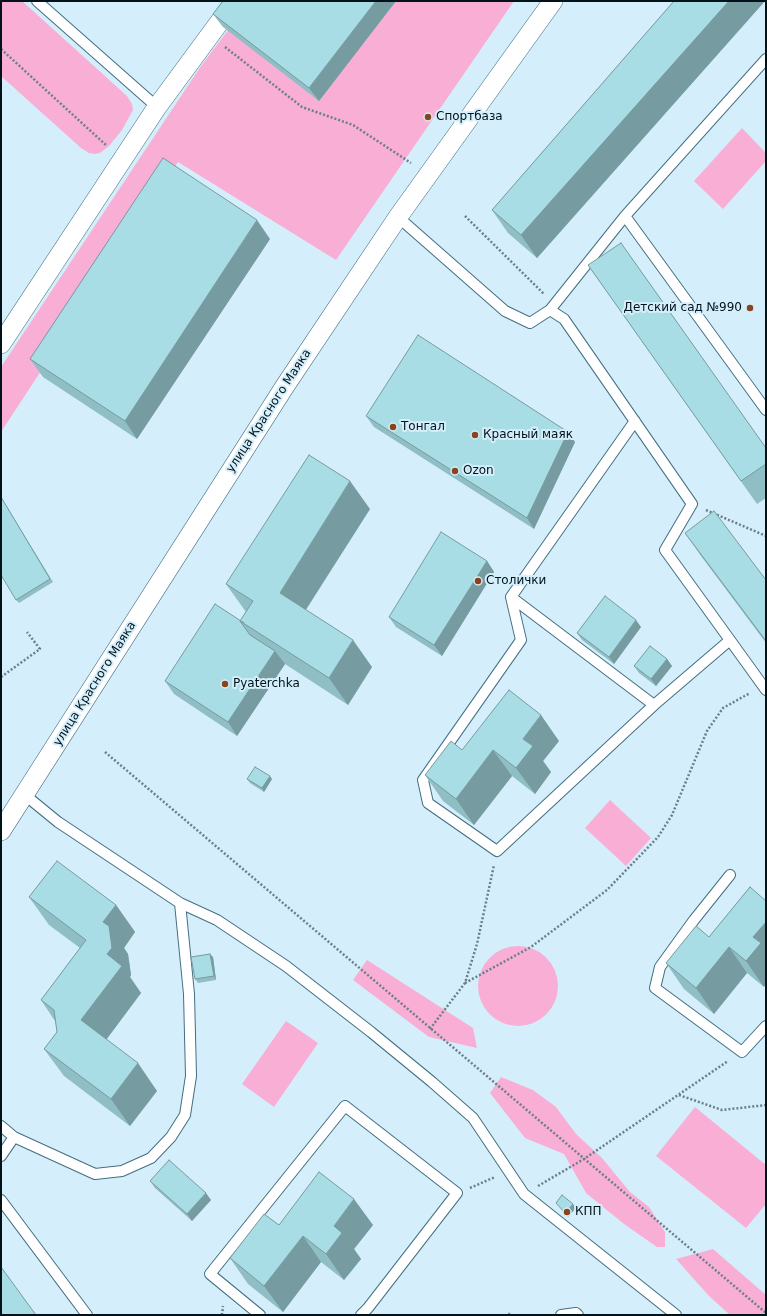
<!DOCTYPE html>
<meta charset="utf-8">
<style>
body{margin:0}
#map{position:relative;width:767px;height:1316px;overflow:hidden;background:#d4effb;font-family:"DejaVu Sans",sans-serif}
canvas{display:block}
.frame{position:absolute;inset:0;border:2px solid #021219;pointer-events:none}
</style>
<div id="map">
<canvas width="767" height="1316"></canvas>
<div class="frame"></div>
</div>
<script>
const ctx = document.querySelector('canvas').getContext('2d');
ctx.lineJoin = 'round';
function fillPath(path, color) { ctx.fillStyle = color; ctx.fill(path, 'evenodd'); }
const toPath = rows => new Path2D(rows.map(r => 'M' + r).join(''));
function strokePath(path, color, width, dash) { ctx.strokeStyle = color; ctx.lineWidth = width; ctx.lineCap = dash ? 'butt' : 'round'; ctx.setLineDash(dash || []); ctx.stroke(path); }
function write(font, color, halo, rows, align = 'center') {
  ctx.font = font + ' "DejaVu Sans",sans-serif'; ctx.lineWidth = 4; ctx.setLineDash([]); ctx.textBaseline = 'middle'; ctx.strokeStyle = halo; ctx.fillStyle = color; for (const [text, x, y, turn = 0] of rows) {
    ctx.save(); ctx.translate(x, y); ctx.rotate((+turn || 0) * Math.PI / 180); ctx.textAlign = isNaN(turn) ? turn : align; if (halo) ctx.strokeText(text, 0, 0); ctx.fillText(text, 0, 0); ctx.restore();
  }
}
fillPath(toPath([
 [1,1,22,1,127,96,132,104,133,110,122,130,109,146,100,153,95,154,89,153,81,148,1,76],
 [250,1,514,1,336,260,178,162,1,432,1,367,201,66],
 [742,128,766,153,766,161,723,209,694,181],
 [610,800,651,838,626,866,585,828],
 '478 986a40 40 0 1 1 80 0a40 40 0 1 1-80 0Z',
 [367,960,473,1028,477,1048,429,1037,353,980],
 [286,1021,318,1043,274,1107,242,1084],
 [501,1077,533,1090,556,1107,576,1134,602,1158,630,1192,649,1207,665,1232,665,1247,657,1247,624,1224,586,1193,564,1154,525,1138,490,1093],
 [695,1107,766,1165,766,1204,746,1228,656,1156],
 [713,1249,766,1295,766,1315,730,1315,709,1296,676,1259]
]), '#f9aed5');
const service = toPath([
 [37,1,157,107],
 [625,216,766,410],
 [398,217,505,311,530,323,550,310,564,319,692,504,665,550,766,690],
 [550,310,625,216,766,59],
 [635,421,511,597,654,705,730,640],
 [511,597,521,640,423,780,428,803,497,851,654,705],
 [730,875,694,920,660,967,655,988,742,1052,766,1026],
 [180,903,217,920,286,966,371,1032,432,1082,473,1118,524,1194,676,1315],
 [1,1126,14,1137,95,1174,122,1171,151,1158,171,1137,185,1115,191,1076,189,994,180,903,58,822,25,795],
 [1,1156,14,1137],
 [1,1200,87,1315],
 [260,1315,210,1274,345,1106,457,1193,368,1308,361,1315],
 [561,1315,576,1313,578,1315]
]);
const minor = toPath([
 [1,344,157,107,235,1],
 [1,831,285,386,398,217,553,1]
]);
strokePath(service, '#446e80', 12);
strokePath(minor, '#446e80', 20);
strokePath(toPath([
 [225,47,302,107,353,125,411,163],
 [1,49,107,146],
 [465,216,544,294],
 [706,510,766,536],
 [1,677,40,649,27,632],
 [105,752,766,1313],
 [465,983,531,947,607,890,658,837,672,815,707,731,723,708,750,693],
 [430,1029,465,983,477,944,494,865],
 [679,1095,722,1110,766,1105],
 [538,1186,584,1159,728,1061],
 [470,1188,495,1177],
 [222,1315,223,1306]
]), '#6a7f89', 2.5, [2, 2]);
strokePath(service, '#fff', 10);
strokePath(minor, '#fff', 19);
fillPath(toPath([
 [396,1,319,101,223,27,213,14],
 [674,1,765,1,537,258,508,233,492,210],
 [270,239,137,439,43,377,30,359],
 [588,265,766,448,766,498,757,504],
 [366,416,575,442,534,529,374,427],
 [1,497,53,582,19,603,16,600],
 [370,509,306,610,372,667,348,705,285,664,237,736,174,694,165,681,240,621,246,612,226,584],
 [685,533,766,580,766,643,701,556],
 [487,561,494,572,442,656,396,627,389,617],
 [641,627,614,664,582,640,577,633],
 [667,659,672,666,656,686,639,673,634,666],
 [559,741,543,761,551,772,535,794,512,776,474,825,443,801,425,775,462,750],
 [247,779,272,779,264,792,250,783],
 [750,887,764,987,747,973,714,1014,684,989,666,963,709,937],
 [29,897,116,905,135,932,124,948,128,954,131,975,130,977,141,993,106,1040,157,1091,130,1126,64,1076,44,1049,57,1032,55,1021,41,1000,80,948,49,925],
 [213,957,216,980,198,983,195,979],
 [150,1181,211,1200,192,1221,155,1188],
 [279,1225,373,1225,354,1249,361,1259,344,1280,321,1262,283,1312,248,1284,230,1258]
]), '#90bec5');
fillPath(toPath([
 [376,1,396,1,319,101,309,88],
 [729,1,765,1,537,258,521,235],
 [257,220,270,239,137,439,125,421],
 [568,432,575,442,534,529,527,518],
 [350,481,370,509,299,620,280,593],
 [487,561,494,572,442,656,434,645],
 [636,620,641,627,614,664,609,657],
 [353,640,372,667,348,705,329,678],
 [275,651,285,664,237,736,228,722],
 [667,659,672,666,656,686,651,679],
 [541,715,559,741,543,761,551,772,535,794,516,768,523,739],
 [493,750,512,776,474,825,456,799],
 [270,776,272,779,264,792,262,788],
 [116,905,135,932,124,948,128,954,131,975,130,977,141,993,100,1048,81,1020,107,954,103,922],
 [766,922,766,984,764,987,746,961,753,937],
 [729,947,747,973,714,1014,696,988],
 [210,954,213,957,216,980,214,976],
 [138,1063,157,1091,130,1126,111,1099],
 [206,1193,211,1200,192,1221,187,1214],
 [354,1199,373,1225,354,1249,361,1259,344,1280,326,1254,334,1226],
 [573,1204,576,1208,568,1217,565,1213],
 [303,1236,321,1262,283,1312,264,1286]
]), '#769ba0');
const building = toPath([
 [223,1,376,1,309,88,213,14,223,1],
 [674,1,729,1,521,235,492,210,674,1],
 [163,158,257,220,125,421,30,359,163,158],
 [621,243,766,448,766,464,741,481,588,265,621,243],
 [418,335,568,432,527,518,366,416,418,335],
 [309,455,350,481,280,593,353,640,329,678,240,621,253,601,226,584,309,455],
 [1,497,50,579,16,600,1,575,1,497],
 [714,511,766,580,766,641,685,533,714,511],
 [441,532,487,561,434,645,389,617,441,532],
 [605,596,636,620,609,657,577,633,605,596],
 [215,604,244,623,240,621,250,635,275,651,228,722,165,681,215,604],
 [650,646,667,659,651,679,634,666,650,646],
 [509,690,541,715,523,739,533,746,516,768,493,750,456,799,425,775,451,741,462,750,509,690],
 [255,767,270,776,262,788,247,779,255,767],
 [57,861,116,905,103,922,109,926,112,948,107,954,122,966,81,1020,138,1063,111,1099,44,1049,57,1032,54,1010,41,1000,86,940,29,897,57,861],
 [750,887,766,901,766,922,753,937,761,943,746,961,729,947,696,988,666,963,696,926,709,937,750,887],
 [210,954,214,976,195,979,191,957,210,954],
 [169,1160,206,1193,187,1214,150,1181,169,1160],
 [319,1172,354,1199,334,1226,342,1233,326,1254,303,1236,264,1286,230,1258,264,1214,279,1225,319,1172],
 [562,1195,573,1204,565,1213,556,1203,562,1195],
 [1,1267,36,1315,1,1315,1,1267],
 [509,1313,512,1315,507,1315,509,1313]
]);
fillPath(building, '#a8dde5');
strokePath(building, '#769ba0', 1);
for (const [x, y, r, color] of [
 [428,117,4,"#8a441d"],
 [750,308,4,"#8a441d"],
 [393,427,4,"#8a441d"],
 [475,435,4,"#8a441d"],
 [455,471,4,"#8a441d"],
 [478,581,4,"#8a441d"],
 [225,684,4,"#8a441d"],
 [567,1212,4,"#8a441d"]
]) { const dot = new Path2D(); dot.arc(x, y, r, 0, 2 * Math.PI); ctx.fillStyle = color; ctx.fill(dot); strokePath(dot, '#d4effb', 1.5); }
write('12px', '#021219', '#d4effb', [
 ["Спортбаза",436,117],
 ["Детский сад №990",742,308,"right"],
 ["Тонгал",401,427],
 ["Красный маяк",483,435],
 ["Ozon",463,471],
 ["Столички",486,581],
 ["Pyaterchka",233,684],
 ["КПП",575,1212]
], 'left');
write('12px', '#021219', '#d4effb', [
 ["улица Красного Маяка",269,411,-57],
 ["улица Красного Маяка",95,684,-58]
]);
</script>
